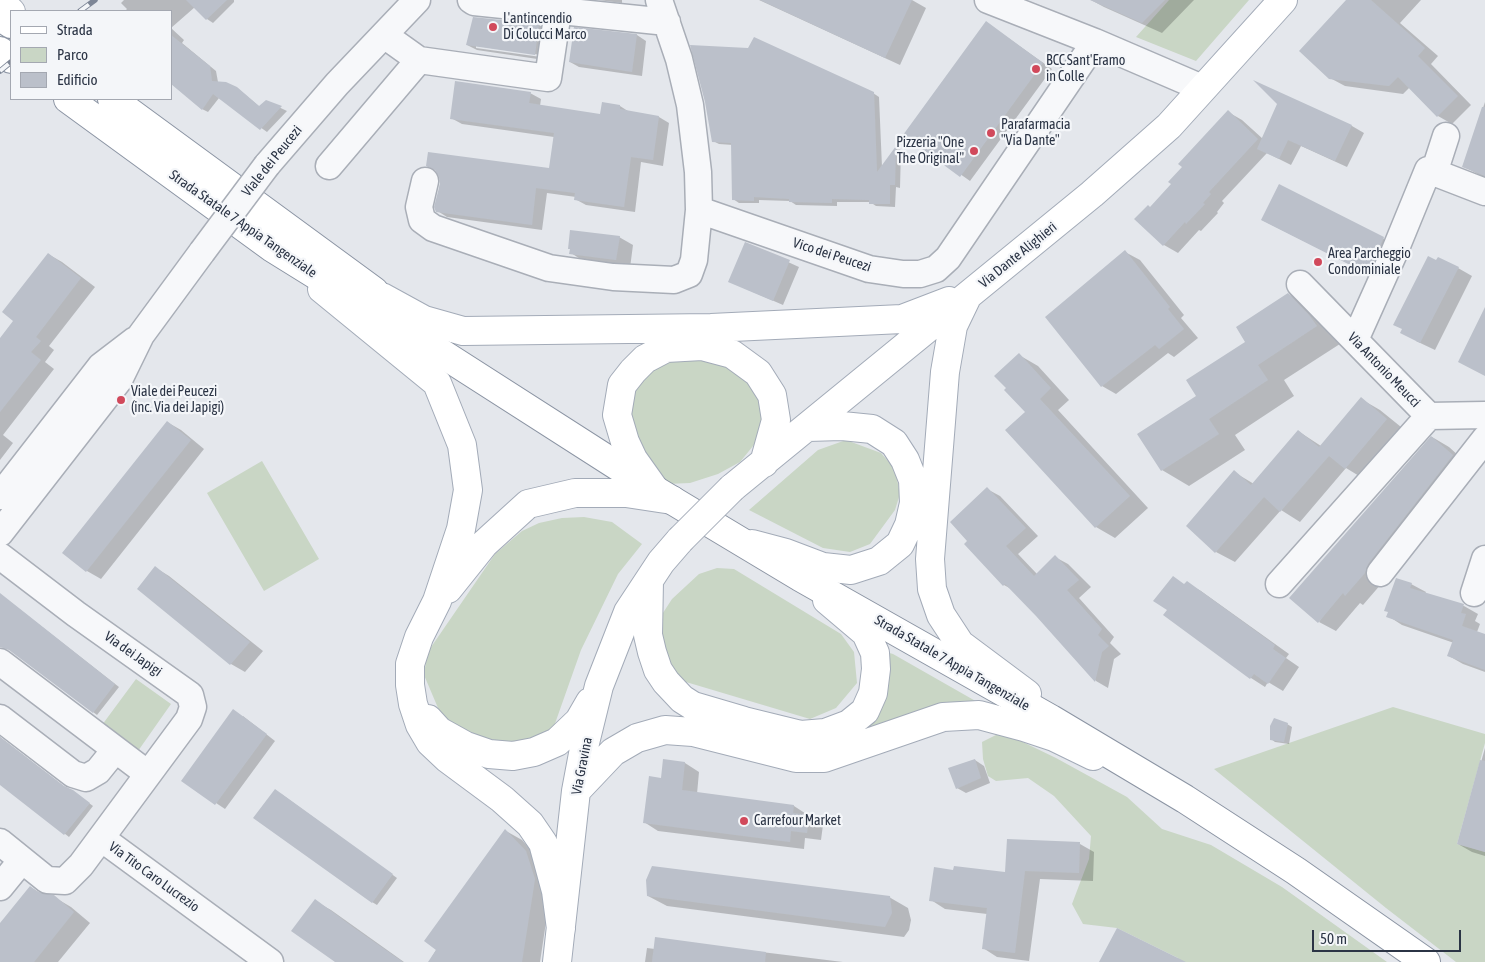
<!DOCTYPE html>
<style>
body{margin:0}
#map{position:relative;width:1485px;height:962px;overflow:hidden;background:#e4e7ec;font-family:"Asap Condensed",sans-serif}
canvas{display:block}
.legend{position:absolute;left:10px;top:10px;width:162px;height:90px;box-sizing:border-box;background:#f4f6f9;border:1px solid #a4a8b1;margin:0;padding:6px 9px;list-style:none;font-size:15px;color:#2b3445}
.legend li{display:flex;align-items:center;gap:10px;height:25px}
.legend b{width:25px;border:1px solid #a4a8b1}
.scale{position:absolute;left:1312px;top:930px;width:149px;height:22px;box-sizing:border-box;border:2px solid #2b3445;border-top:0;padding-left:6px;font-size:15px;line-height:18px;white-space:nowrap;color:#2b3445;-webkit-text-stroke:4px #f4f6f9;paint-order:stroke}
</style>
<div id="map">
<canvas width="1485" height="962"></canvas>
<ul class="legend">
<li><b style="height:6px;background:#fff"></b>Strada</li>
<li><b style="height:14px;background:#c9d6c5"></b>Parco</li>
<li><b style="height:14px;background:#bbc0ca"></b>Edificio</li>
</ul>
<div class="scale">50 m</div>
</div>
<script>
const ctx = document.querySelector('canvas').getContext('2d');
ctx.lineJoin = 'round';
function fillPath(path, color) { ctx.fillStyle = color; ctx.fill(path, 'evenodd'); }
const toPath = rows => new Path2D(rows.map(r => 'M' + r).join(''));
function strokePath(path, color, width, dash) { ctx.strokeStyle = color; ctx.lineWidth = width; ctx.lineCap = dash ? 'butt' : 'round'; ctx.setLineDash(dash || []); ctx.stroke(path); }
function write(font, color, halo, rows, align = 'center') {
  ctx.font = font + ' "Asap Condensed",sans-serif'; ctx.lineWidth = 4.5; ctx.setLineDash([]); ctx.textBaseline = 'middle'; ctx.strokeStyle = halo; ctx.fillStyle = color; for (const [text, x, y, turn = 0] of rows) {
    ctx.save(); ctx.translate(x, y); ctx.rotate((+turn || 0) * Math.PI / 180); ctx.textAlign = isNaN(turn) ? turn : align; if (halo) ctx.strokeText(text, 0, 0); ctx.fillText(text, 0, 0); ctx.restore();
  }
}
fillPath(toPath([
 [1169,0,1249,0,1196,61,1136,37],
 [711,354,745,369,763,397,762,435,740,462,718,474,690,483,667,484,640,455,623,411,634,386,656,365,679,356],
 [846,440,881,453,895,469,900,494,895,510,870,544,850,552,823,548,749,510,818,450],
 [262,461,319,559,264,591,207,493],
 [584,517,612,522,642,544,618,574,581,650,552,732,535,742,512,742,487,739,461,728,441,715,424,675,427,653,495,554,522,531,539,523,562,518],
 [717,568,734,569,841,634,854,652,857,683,836,708,810,719,686,682,667,663,659,619,672,599,699,574],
 [886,652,893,654,979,703,897,724,849,733],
 [136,679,171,704,138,751,102,725],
 [1393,707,1485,734,1485,743,1457,844,1485,852,1485,962,1456,962,1386,908,1214,769],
 [1002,732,1056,758,1127,797,1162,829,1211,845,1282,887,1387,962,1177,962,1178,958,1117,928,1083,924,1072,904,1089,859,1091,836,1054,796,1028,778,996,781,988,776,983,759,982,742]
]), '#c9d6c5');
fillPath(toPath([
 [124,0,234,0,234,2,213,23,207,19,195,7,171,28,171,11,125,11,127,9,121,3],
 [598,0,622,0,622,3],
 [759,0,912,0,926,8,900,65],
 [1091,0,1194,0,1162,33,1104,7],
 [1348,0,1421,0,1400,23,1438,56,1431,64,1471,105,1452,124,1438,116,1410,87,1403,94,1345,86,1330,78],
 [987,23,1052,69,970,181,905,135],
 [539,25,548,30,544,60,477,50,467,45],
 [476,46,541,55,541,57,476,48],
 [171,28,184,40,182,43,216,71,218,82,237,88,260,107,266,101,287,111,267,132,219,98,208,112,202,109,171,82],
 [575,29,637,35,646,41,642,76,579,67,570,62],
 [1259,84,1352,126,1364,133,1347,167,1301,146,1291,165,1267,153,1222,201,1224,203,1217,212,1218,213,1201,231,1199,230,1178,253,1164,245,1151,208,1172,184,1228,112,1242,120,1263,139,1278,104],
 [530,93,541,99,540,106,601,115,620,106,631,113,659,117,669,123,663,166,641,162,635,212,586,205,575,199,576,197,547,193,542,230,447,217,436,210,441,177,437,171,427,166,550,170,554,137,462,124,451,118],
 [873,93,879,97,882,167,896,147,901,150,900,188,896,187,895,207,876,206,870,202,837,202,837,206,796,205,790,201,759,200,759,203,739,203,733,199,733,145,719,144,713,141],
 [1485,102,1485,178,1463,166],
 [1279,185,1398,246,1383,281,1262,220],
 [619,237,633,245,630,268,585,262,571,253],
 [746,243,799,267,783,305,730,282],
 [1125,252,1140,260,1184,315,1181,318,1198,338,1174,357,1168,353,1116,394,1102,386],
 [48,254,62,262,95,287,49,346,54,350,45,362,54,369,3,435,13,443,0,460,0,340,15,321],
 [1437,262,1458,268,1472,276,1435,350,1416,341],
 [1288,294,1316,310,1343,342,1284,380,1294,396,1235,435,1245,450,1189,486,1162,470,1198,396],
 [1019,355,1038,366,1069,400,1058,410,1148,508,1115,538,1096,527,1026,412],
 [1361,399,1380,410,1406,431,1364,479,1346,468,1300,522,1281,510,1235,562,1216,552,1234,472,1254,484,1298,431,1321,446],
 [167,422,181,430,204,449,101,579,87,571,64,553],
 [1432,437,1449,447,1470,466,1382,583,1363,605,1360,603,1336,631,1319,622],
 [987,489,1000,496,1038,536,1018,554,1037,574,1055,557,1068,564,1091,587,1079,598,1114,637,1110,643,1121,654,1114,659,1108,688,1096,681,1037,615,1013,590,1004,585,966,544],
 [156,568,169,576,263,651,245,672,231,664,138,589],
 [1187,583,1201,591,1289,654,1286,658,1299,667,1283,691,1268,682,1265,687,1251,678,1165,615],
 [1411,584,1426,592,1425,594,1464,606,1478,614,1475,621,1480,624,1477,632,1485,635,1485,672,1463,664,1449,656,1454,643,1402,625,1388,616],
 [0,594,119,687,97,715,13,651,0,645],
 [243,716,275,741,225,809,183,781],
 [1287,724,1292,727,1289,744,1275,742,1271,739],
 [0,737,66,788,77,794,93,806,69,837,0,783],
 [1485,748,1485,856,1472,852,1458,844],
 [664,760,685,763,699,772,697,794,794,806,823,825,821,840,805,838,804,849,658,831,644,822,662,779],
 [975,760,984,766,990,783,966,793,957,788],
 [280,793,397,878,377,905,372,902],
 [506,831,522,840,542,862,551,889,540,962,429,962],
 [1080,844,1094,852,1093,881,1040,879,1029,961,997,957,983,948,987,914,945,909,931,900,954,871,1006,873],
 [30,887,42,894,54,897,71,907,90,923,58,962,0,962,0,925],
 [648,896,889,897,908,908,911,920,909,930,904,937,667,906],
 [315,901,331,910,404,962,337,962],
 [656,939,843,962,645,962,647,948,655,949]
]), '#0003');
fillPath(toPath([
 [186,0,227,0,206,20],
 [760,0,912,0,885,58],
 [1090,0,1165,0,1142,23],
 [1346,0,1371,0,1425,48,1418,56,1458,96,1437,117,1398,77,1389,86,1329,79,1299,51],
 [473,17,539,24,535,55,466,45],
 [986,21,1043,63,960,177,903,135],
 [574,27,637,34,632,72,569,62],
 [171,35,210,66,212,81,226,82,237,87,259,106,266,100,282,106,260,130,213,94,202,110,171,84],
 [754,37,874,92,877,172,896,146,895,185,890,185,890,204,869,204,869,200,832,199,832,203,789,202,789,199,754,197,754,201,732,200,731,143,712,142,705,102,690,45,748,48],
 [1253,80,1352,125,1335,161,1288,140,1279,159,1257,149,1277,104],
 [455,81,531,92,529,103,600,114,602,102,620,105,620,109,659,116,653,160,631,157,624,207,574,200,575,193,536,188,532,225,436,212,434,207,440,184,439,177,435,170,426,166,428,152,549,168,554,133,450,119],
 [1482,107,1485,107,1485,176,1462,167],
 [1228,110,1258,139,1209,192,1211,194,1203,203,1205,204,1186,224,1185,222,1163,246,1134,219,1148,205,1150,207,1171,184,1168,182,1182,167,1178,164],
 [1279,184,1384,237,1368,274,1261,220],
 [570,230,620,236,616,260,569,254,570,249,568,249],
 [745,242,790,260,773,301,728,282],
 [1125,250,1170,307,1168,309,1184,329,1159,349,1155,345,1101,387,1045,317],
 [48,253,81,278,36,337,41,341,31,352,41,360,0,412,0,338,13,321,2,312],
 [1428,256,1436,260,1438,257,1459,267,1420,343,1400,333,1402,329,1393,325],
 [1288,293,1309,315,1317,326,1258,365,1268,380,1209,419,1219,434,1161,471,1137,434,1196,396,1186,380,1245,342,1236,327],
 [1485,307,1485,376,1458,362],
 [1019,353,1051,388,1040,399,1130,496,1095,528,1005,430,1025,412,1004,390,1006,388,994,376],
 [1361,397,1387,419,1345,469,1329,456,1280,512,1264,497,1215,553,1186,526,1234,470,1251,485,1298,430,1319,447],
 [167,421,191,440,86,572,62,553],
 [1431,436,1453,455,1368,564,1365,573,1345,596,1343,593,1318,623,1289,598],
 [987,487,1026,528,1006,546,1034,576,1055,555,1079,580,1067,590,1102,629,1098,635,1109,646,1102,652,1095,682,1036,616,1005,584,1003,586,964,544,967,541,950,522],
 [155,566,250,642,230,665,137,589],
 [1173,576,1184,584,1187,581,1275,645,1273,649,1286,658,1268,684,1254,674,1250,679,1163,615,1167,610,1153,601],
 [1396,578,1412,583,1410,588,1464,604,1461,613,1466,614,1462,626,1485,634,1485,670,1447,656,1453,640,1386,617,1388,612,1384,611],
 [0,593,115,684,93,713,9,650,0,647],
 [233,709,267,734,215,805,181,781],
 [1274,718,1288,723,1284,742,1270,740,1270,726],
 [0,737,64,786,73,790,90,803,64,835,0,785],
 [663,759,685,762,682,790,794,805,793,813,809,815,807,833,791,831,790,842,643,823,649,776,661,778],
 [975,759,981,778,956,789,948,768],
 [1480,760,1485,761,1485,852,1457,844],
 [275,789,393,874,372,903,253,818],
 [505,829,526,851,535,879,522,962,428,962,436,950,424,941],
 [1007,839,1080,842,1079,873,1025,871,1015,953,982,949,987,908,929,901,934,867,953,870,954,866,1005,872],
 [652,866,890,896,892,913,885,927,647,896,646,880],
 [30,886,38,892,54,895,74,912,34,962,0,962,0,923],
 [315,899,353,927,403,962,335,962,291,931],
 [1117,928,1186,962,1099,962],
 [655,937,766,952,765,962,652,962]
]), '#bbc0ca');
const minor = toPath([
 [471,0,474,2,667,22],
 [659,0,679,59,690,105,698,172,699,210,869,269,903,274,920,274,936,269,948,258,1095,42],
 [988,0,1095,42,1202,88],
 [384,35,419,60,548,78,558,11],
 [267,165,337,84,417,0],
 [329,166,419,60],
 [1434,173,1446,136],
 [425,181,419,207,422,220,433,228,549,268,613,277,674,280,689,274,694,260,699,210],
 [1300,284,1429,416,1485,415],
 [1355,340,1394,253,1428,170,1485,192],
 [0,496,101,366,135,340],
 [0,533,119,380,141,335,202,252],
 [0,556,76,614,190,695,193,707,189,719,81,865,65,881,47,880,0,842],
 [1380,573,1485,439],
 [1279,584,1429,416],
 [1474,593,1485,559],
 [0,662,148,774],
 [0,718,73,774,86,778,98,771,115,750],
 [101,838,270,962],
 [0,887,22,860]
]);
const major = toPath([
 [0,1,11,12],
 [322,289,437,383,462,445,468,490,461,529,437,601,419,637,410,664,410,685,413,704,420,725,430,742,448,759,502,799,530,824,543,843,556,891,561,929],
 [382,297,424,320,463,331,711,328,902,319,949,301],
 [966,299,953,326,945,372,930,559,932,589,941,615,960,644,1027,694],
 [732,488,1092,194,1169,126,1283,0],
 [655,490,633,459,625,442,617,415,622,385,633,371,645,359,666,348,702,346,732,354,758,373,772,395,776,420,764,463],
 [752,544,786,553,823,567,851,570,879,561,900,544,909,525,914,503,913,480,905,460,894,443,872,429,842,426,807,427],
 [649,581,648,635,652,652,658,670,666,682,682,699,693,706,744,721,801,735,825,733,849,724,865,711,873,693,876,669,875,653,866,633,827,600],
 [448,589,484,544,528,504,575,493,626,493,672,500],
 [428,719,439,731,466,746,489,754,513,756,534,752,557,742,579,721,590,702],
 [576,791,613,752,637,738,665,730,693,732,796,758,824,758,943,717,979,715,1024,727,1054,737,1093,756],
 [557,962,576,791,585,743,599,686,628,612,661,562,680,540]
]);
const highway = toPath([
 [0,17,11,24],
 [0,51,11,59],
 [68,99,271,247,424,342,655,490,800,577,1051,719,1185,799,1296,871,1426,962],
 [112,99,374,291]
]);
strokePath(minor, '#a9aeb7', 29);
strokePath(major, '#a3abb8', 30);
strokePath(highway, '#8b94a3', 30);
strokePath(minor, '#f7f8fa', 26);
strokePath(major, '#fff', 28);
strokePath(highway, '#fff', 28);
const rail = toPath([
 [80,11,95,0],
 [0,71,11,62]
]);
strokePath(rail, '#7d8696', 5.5);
strokePath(rail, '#f4f6f9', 4, [11]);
const minorBridge = toPath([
 [202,252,267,165]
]);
const majorBridge = toPath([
 [680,540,732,488]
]);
strokePath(minorBridge, '#a9aeb7', 29, []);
strokePath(majorBridge, '#a3abb8', 30, []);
strokePath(minorBridge, '#f7f8fa', 26);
strokePath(majorBridge, '#fff', 28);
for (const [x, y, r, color] of [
 [493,27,5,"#d1495b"],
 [1036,69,5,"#d1495b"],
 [991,133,5,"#d1495b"],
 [974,151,5,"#d1495b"],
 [1318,262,5,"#d1495b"],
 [121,400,5,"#d1495b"],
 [744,821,5,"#d1495b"]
]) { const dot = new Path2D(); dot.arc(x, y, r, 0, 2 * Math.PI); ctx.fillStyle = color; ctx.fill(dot); strokePath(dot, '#f4f6f9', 2); }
write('14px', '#2b3445', '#f4f6f9', [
 ["L'antincendio",503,19],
 ["Di Colucci Marco",503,35],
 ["BCC Sant'Eramo",1046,61],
 ["in Colle",1046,77],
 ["Parafarmacia",1001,125],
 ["\"Via Dante\"",1001,141],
 ["Pizzeria \"One",964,143,"right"],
 ["The Original\"",964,159,"right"],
 ["Area Parcheggio",1328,254],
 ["Condominiale",1328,270],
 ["Viale dei Peucezi",131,392],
 ["(inc. Via dei Japigi)",131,408],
 ["Carrefour Market",754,821]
], 'left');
write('14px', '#2b3445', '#f4f6f9', [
 ["Viale dei Peucezi",272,161,-51],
 ["Strada Statale 7 Appia Tangenziale",243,224,35],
 ["Vico dei Peucezi",832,255,18],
 ["Via Dante Alighieri",1018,255,-39],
 ["Via Antonio Meucci",1384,370,46],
 ["Via dei Japigi",133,654,35],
 ["Strada Statale 7 Appia Tangenziale",952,663,30],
 ["Via Gravina",582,766,-79],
 ["Via Tito Caro Lucrezio",154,877,36]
]);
</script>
